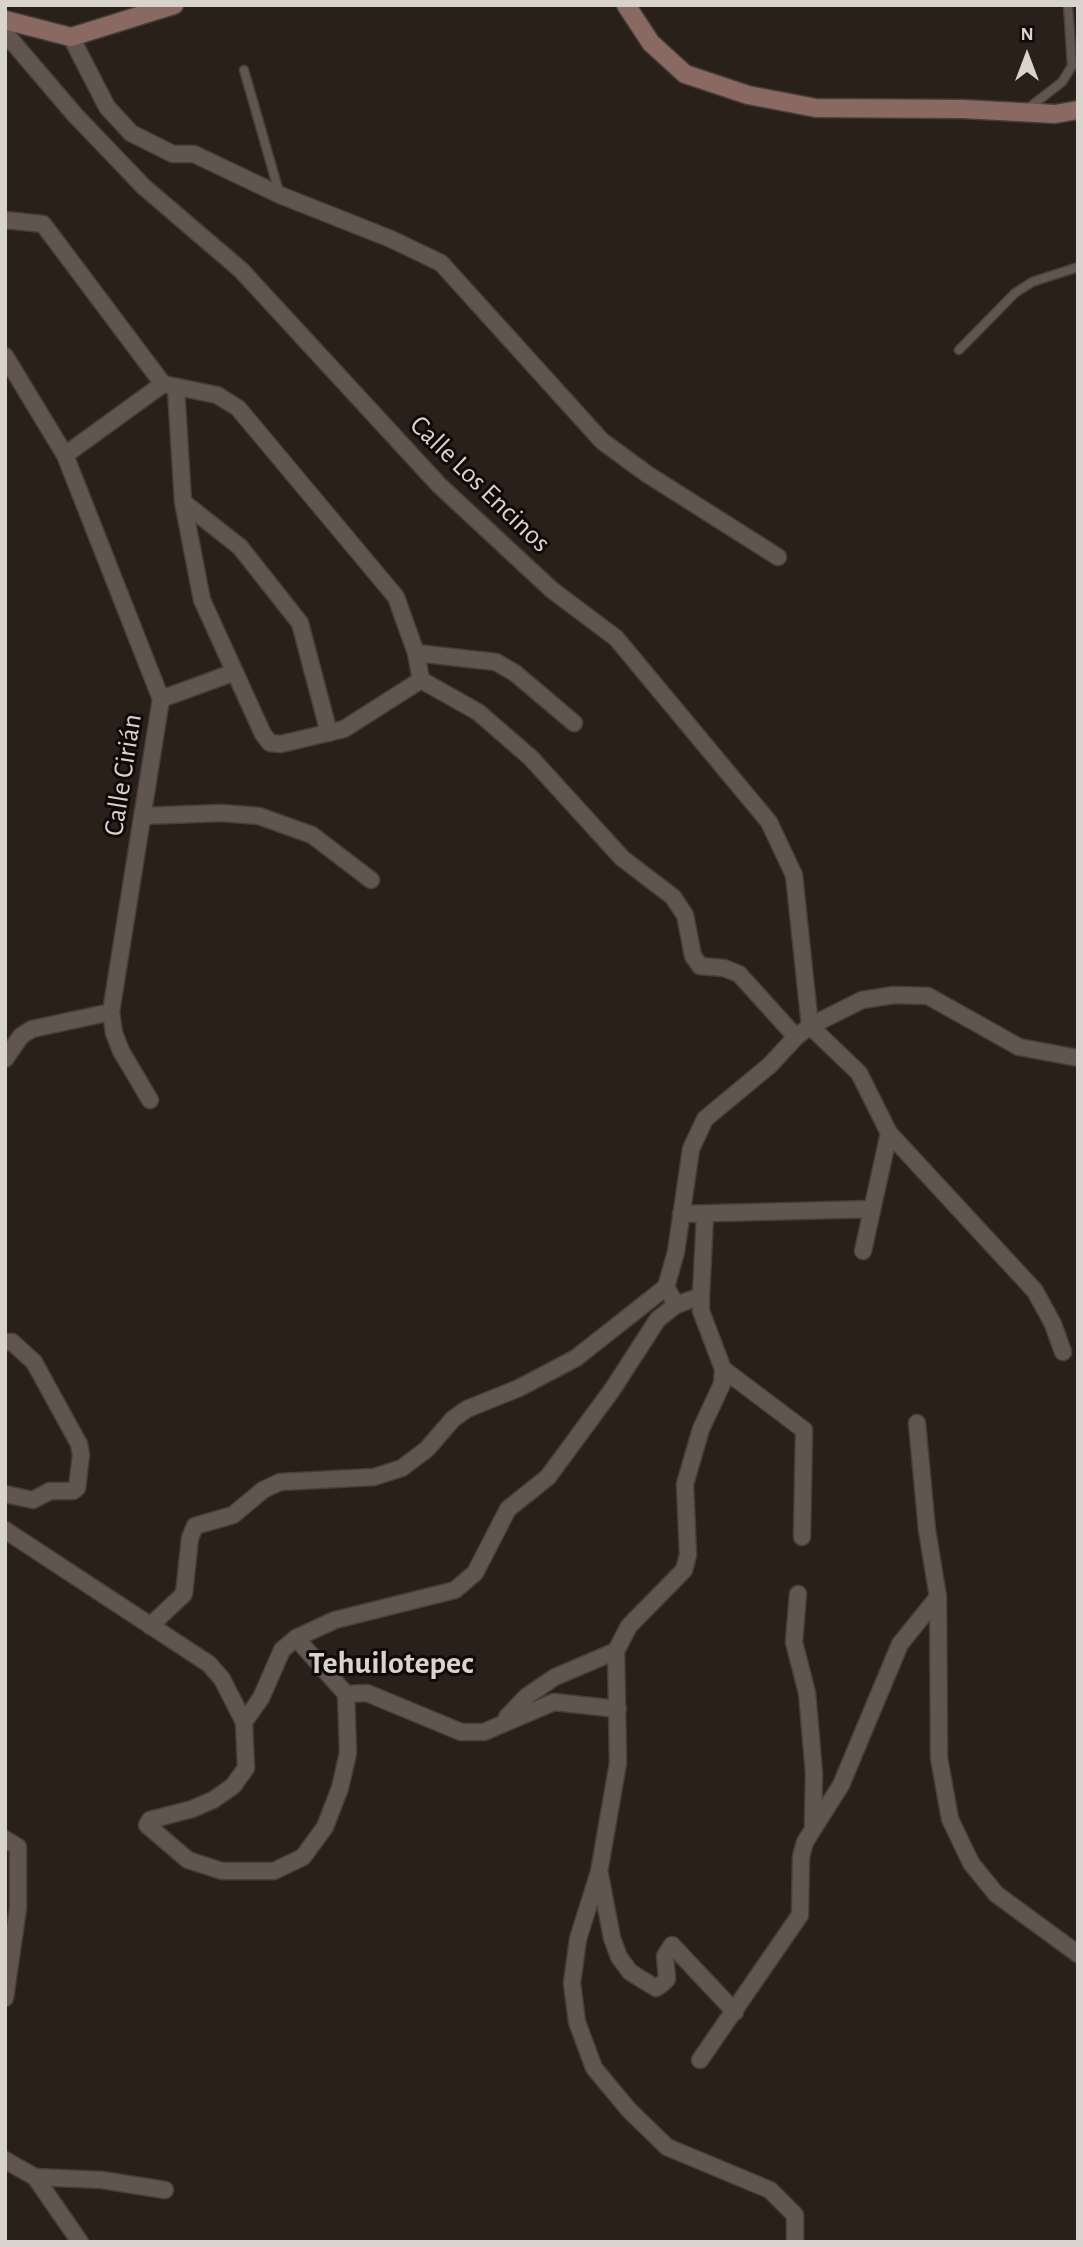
<!DOCTYPE html>
<meta charset="utf-8">
<style>
body{margin:0}
#map{position:relative;width:1083px;height:2247px;overflow:hidden;background:#29201a;font-family:"Alegreya Sans",sans-serif}
canvas{display:block}
.frame{position:absolute;inset:0;border:7px solid #d9d3ce;pointer-events:none}
.north{position:absolute;left:992px;top:21px;width:70px;height:70px;-webkit-text-stroke:5px #0f0a08;paint-order:stroke;rotate:0deg;font-size:19px;font-weight:700;line-height:28px;text-align:center;color:#d9d3ce}
.north::after{content:'';display:block;margin:auto;width:24px;height:32px;background:#d9d3ce;clip-path:polygon(50% 0,100% 100%,50% 72%,0 100%)}
</style>
<div id="map">
<canvas width="1083" height="2247"></canvas>
<div class="frame"></div>
<div class="north">N</div>
</div>
<script>
const ctx = document.querySelector('canvas').getContext('2d');
ctx.lineJoin = 'round';
const toPath = rows => new Path2D(rows.map(r => 'M' + r).join(''));
function strokePath(path, color, width, dash) { ctx.strokeStyle = color; ctx.lineWidth = width; ctx.lineCap = dash ? 'butt' : 'round'; ctx.setLineDash(dash || []); ctx.stroke(path); }
function write(font, color, halo, rows, align = 'center') {
  ctx.font = font + ' "Alegreya Sans",sans-serif'; ctx.lineWidth = 6; ctx.setLineDash([]); ctx.textBaseline = 'middle'; ctx.strokeStyle = halo; ctx.fillStyle = color; for (const [text, x, y, turn = 0] of rows) {
    ctx.save(); ctx.translate(x, y); ctx.rotate((+turn || 0) * Math.PI / 180); ctx.textAlign = isNaN(turn) ? turn : align; if (halo) ctx.strokeText(text, 0, 0); ctx.fillText(text, 0, 0); ctx.restore();
  }
}
const lane = toPath([
 [244,70,279,192],
 [1026,110,1062,82,1072,66,1068,5],
 [959,350,1015,293,1032,282,1078,267]
]);
const street = toPath([
 [5,33,75,115,144,187,241,270,439,485,552,590,616,638,769,822,794,875,810,1026],
 [71,37,107,107,131,133,173,154,194,154,280,195,391,239,441,263,602,441,647,474,778,557],
 [5,220,43,224,163,384],
 [5,356,65,455,161,699,111,1012,114,1033,121,1051,150,1100],
 [176,389,183,502,202,600,263,734,270,743,281,744,344,729,421,680],
 [65,455,163,384,217,395,238,408,396,597,416,653,421,680,478,712,531,758,622,858,673,897,685,915,693,956,700,966,724,968,739,974,796,1037],
 [183,502,240,547,300,623,329,733],
 [416,653,496,662,515,673,574,723],
 [161,699,235,672],
 [142,816,221,813,259,816,312,835,371,880],
 [810,1026,859,1073,889,1133,1035,1291,1053,1324,1063,1352],
 [5,1059,21,1036,32,1029,111,1012],
 [681,1214,872,1209],
 [863,1251,889,1133],
 [701,1296,705,1215],
 [5,1342,12,1342,34,1362,79,1444,81,1455,77,1488,73,1491,50,1491,33,1500,5,1494],
 [723,1369,804,1430,802,1537],
 [917,1423,927,1530,938,1597,939,1758,950,1819,971,1863,996,1894,1078,1954],
 [5,1530,209,1664,222,1679,244,1722],
 [798,1594,794,1642,807,1693,814,1773,813,1826],
 [150,1626,184,1594,190,1538,195,1526,233,1515,263,1490,280,1482,374,1477,402,1468,427,1449,453,1419,467,1409,519,1388,576,1358,666,1287],
 [296,1638,346,1694,367,1693,461,1732,484,1732,554,1702,618,1709],
 [346,1694,348,1753,340,1788,325,1827,303,1857,274,1871,222,1871,188,1860,147,1825,150,1820,192,1809,213,1800,233,1786,246,1768,244,1722,261,1698,282,1650,296,1638,335,1620,455,1590,475,1573,508,1509,548,1477,612,1390,658,1319,676,1305],
 [507,1717,527,1696,555,1677,616,1651],
 [5,1839,18,1847,18,1908,5,1998],
 [600,1875,612,1938,619,1957,630,1972,656,1988,662,1984,667,1979,665,1956,672,1945,735,2012],
 [700,2060,800,1915,801,1857,805,1842,841,1785,900,1644,938,1597],
 [5,2160,35,2177,80,2242],
 [35,2177,102,2180,165,2190],
 [795,2242,795,2215,770,2190,667,2147,629,2110,594,2068,577,2022,572,1983,578,1939,599,1872,618,1763,616,1651,629,1626,684,1570,688,1555,685,1484,701,1429,722,1384,723,1369,701,1311,701,1296,676,1305,666,1287,676,1252,691,1149,705,1119,770,1065,796,1037,810,1026,862,1000,894,995,928,996,1019,1047,1078,1058]
]);
const secondary = toPath([
 [626,5,651,43,685,74,748,95,816,108,963,109,1055,114,1078,110],
 [5,20,71,37,174,5]
]);
strokePath(lane, '#463e39', 11);
strokePath(street, '#463e39', 19);
strokePath(secondary, '#463e39', 21);
strokePath(lane, '#61564f', 8);
strokePath(street, '#61564f', 16);
strokePath(secondary, '#8a6963', 18);
write('28px', '#d9d3ce', '#0f0a08', [
 ["Calle Los Encinos",480,484,44],
 ["Calle Cirián",123,775,-81]
]);
write('bold 32px', '#d9d3ce', '#0f0a08', [
 ["Tehuilotepec",391,1663]
]);
</script>
